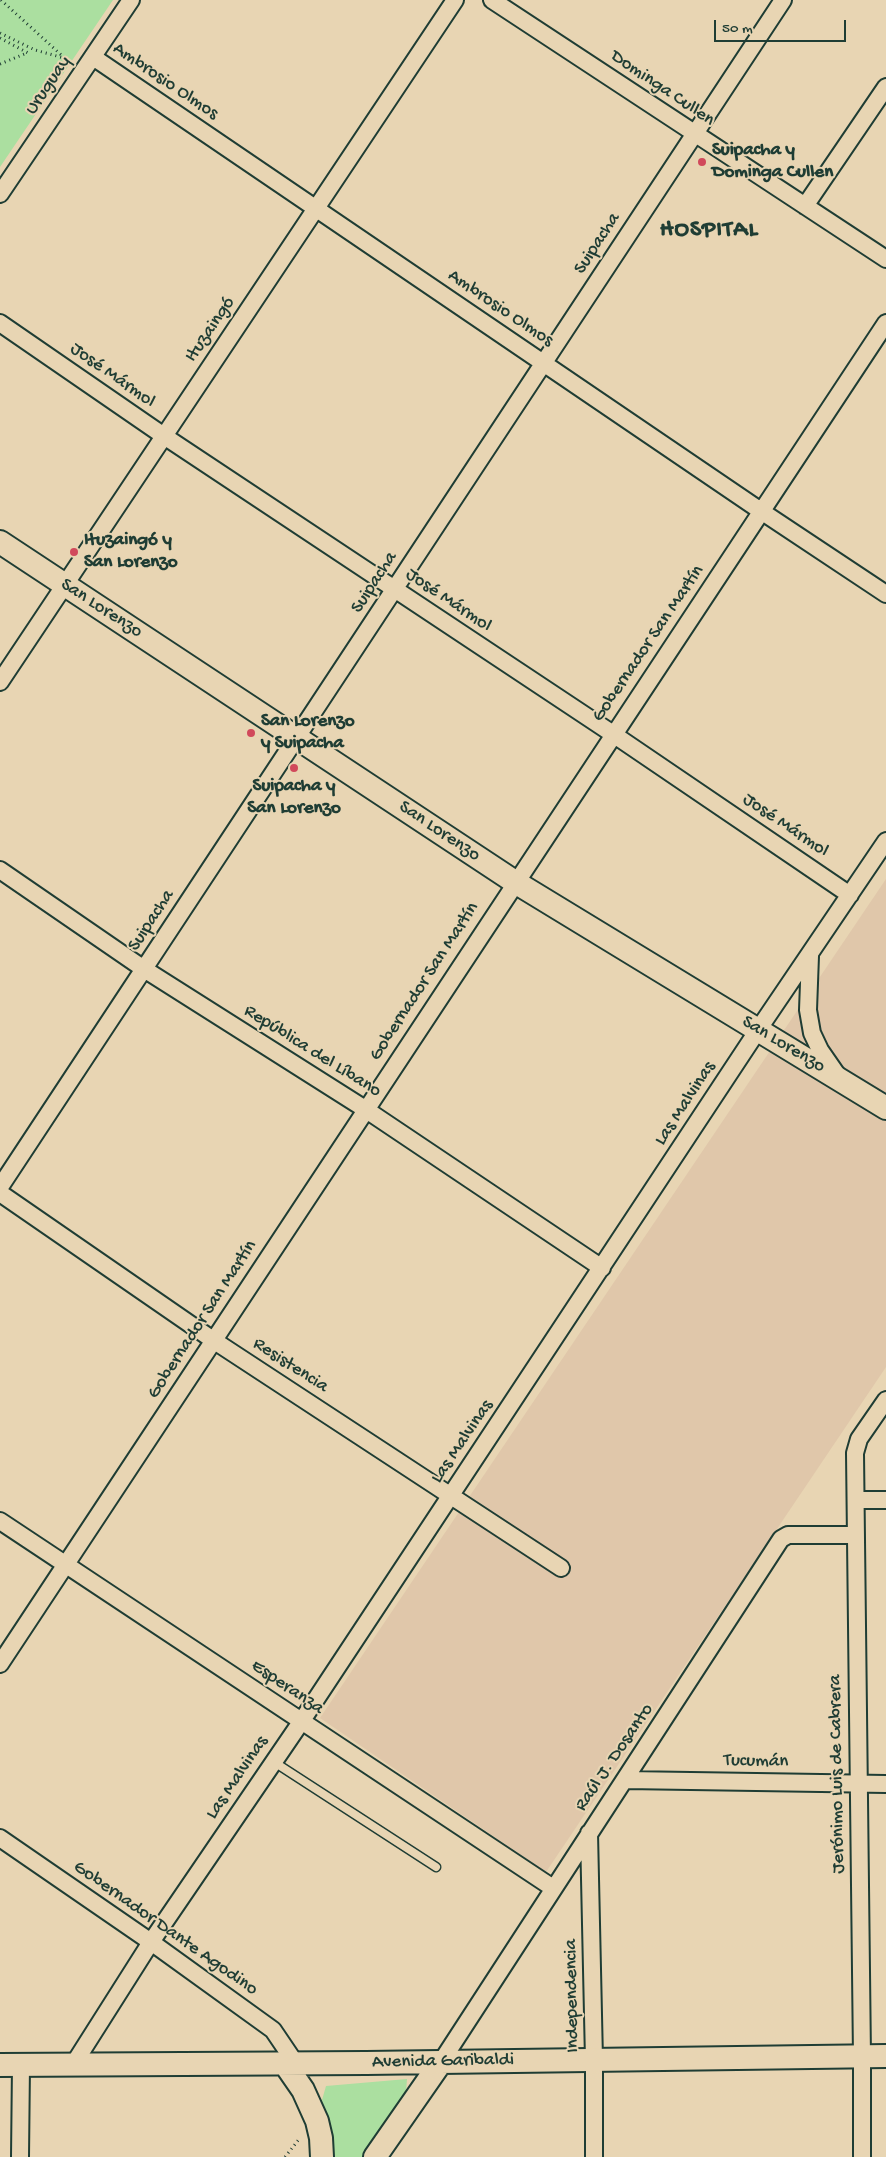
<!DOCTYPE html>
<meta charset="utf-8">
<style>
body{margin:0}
#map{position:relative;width:886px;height:2157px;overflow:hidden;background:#e8d5b3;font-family:"Gochi Hand",sans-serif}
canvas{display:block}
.scale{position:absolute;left:714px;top:20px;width:132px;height:22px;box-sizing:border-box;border:2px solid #1f3d34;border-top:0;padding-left:6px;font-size:15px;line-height:18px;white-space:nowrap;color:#1f3d34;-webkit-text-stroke:4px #e8d5b3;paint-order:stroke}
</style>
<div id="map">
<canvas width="886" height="2157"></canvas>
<div class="scale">50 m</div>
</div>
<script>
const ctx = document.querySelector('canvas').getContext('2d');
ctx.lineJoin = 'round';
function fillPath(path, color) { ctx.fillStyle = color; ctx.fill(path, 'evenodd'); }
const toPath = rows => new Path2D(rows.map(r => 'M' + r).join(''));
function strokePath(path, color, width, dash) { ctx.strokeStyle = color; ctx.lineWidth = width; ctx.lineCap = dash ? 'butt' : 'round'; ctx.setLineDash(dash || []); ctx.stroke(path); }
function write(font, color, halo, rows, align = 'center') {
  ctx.font = font + ' "Gochi Hand",sans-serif'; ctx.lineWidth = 4; ctx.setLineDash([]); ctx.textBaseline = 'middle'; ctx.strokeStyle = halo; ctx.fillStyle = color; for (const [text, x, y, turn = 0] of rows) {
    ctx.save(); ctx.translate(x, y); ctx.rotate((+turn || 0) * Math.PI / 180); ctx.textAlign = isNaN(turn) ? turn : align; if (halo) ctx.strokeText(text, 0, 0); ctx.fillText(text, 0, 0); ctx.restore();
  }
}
fillPath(toPath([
 [886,879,886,1367,546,1872,320,1718]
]), '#e0c7aa');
fillPath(toPath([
 [0,0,113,0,0,167],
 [407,2079,406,2092,363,2157,332,2157,322,2100,326,2086]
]), '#abdfa0');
const service = toPath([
 [274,1762,436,1867]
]);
const minor = toPath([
 [492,0,886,259],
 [93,57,761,511,886,594],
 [0,194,131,0],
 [805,206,886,87],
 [0,323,164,436,613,734,850,895],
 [0,682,455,0],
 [0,870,144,969,365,1109,602,1268],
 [810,956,808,1010,812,1033,820,1050,838,1076],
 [0,1187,783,0],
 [0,1193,213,1340,561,1568],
 [856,1500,886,1500],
 [0,1521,553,1888],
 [0,1664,886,323],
 [626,1780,886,1784],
 [589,1833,594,2060,594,2157],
 [0,1838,151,1942,273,2030,296,2064],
 [441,2062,781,1539,788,1535,856,1535],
 [73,2065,151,1942,301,1722,758,1030,886,841],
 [20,2157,21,2065],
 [862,2157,862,2057,855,1453,859,1439,886,1400]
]);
const secondary = toPath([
 [0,542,515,882,886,1108],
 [285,2064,303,2090,317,2121,321,2138,322,2157],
 [0,2065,366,2063,886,2056],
 [375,2157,441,2062]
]);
strokePath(service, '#1f3d34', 11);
strokePath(minor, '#1f3d34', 20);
strokePath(secondary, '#1f3d34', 26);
strokePath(toPath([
 [1,0,70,63],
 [0,33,35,50,64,58],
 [0,38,28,53],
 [0,64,27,53],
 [285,2157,300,2138]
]), '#1f3d34', 3, [1, 4]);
strokePath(service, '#e8d5b3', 8);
strokePath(minor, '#e8d5b3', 16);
strokePath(secondary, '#e8d5b3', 22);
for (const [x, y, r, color] of [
 [702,162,5,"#d1495b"],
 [74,552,5,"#d1495b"],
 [251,733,5,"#d1495b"],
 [294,768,5,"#d1495b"]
]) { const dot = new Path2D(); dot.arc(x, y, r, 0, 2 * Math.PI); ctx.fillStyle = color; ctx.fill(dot); strokePath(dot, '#e8d5b3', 2); }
write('19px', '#1f3d34', '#e8d5b3', [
 ["Ambrosio Olmos",165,82,34],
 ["Uruguay",49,86,-56],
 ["Dominga Cullen",662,89,34],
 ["Suipacha",598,244,-57],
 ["Ambrosio Olmos",500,309,34],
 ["Ituzaingó",211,330,-56],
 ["José Mármol",112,376,35],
 ["Suipacha",375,583,-57],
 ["José Mármol",448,601,34],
 ["San Lorenzo",101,609,33],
 ["Gobernador San Martín",649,644,-56],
 ["José Mármol",785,826,34],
 ["San Lorenzo",439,832,34],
 ["Suipacha",152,921,-57],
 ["Gobernador San Martín",425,982,-57],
 ["San Lorenzo",783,1045,31],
 ["República del Líbano",312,1052,32],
 ["Las Malvinas",686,1104,-57],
 ["Gobernador San Martín",203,1320,-57],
 ["Resistencia",290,1366,33],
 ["Las Malvinas",463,1442,-56],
 ["Esperanza",287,1688,34],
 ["Raúl J. Dosanto",615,1758,-56],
 ["Tucumán",756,1762,1],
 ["Jerónimo Luis de Cabrera",838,1774,-91],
 ["Las Malvinas",238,1778,-56],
 ["Gobernador Dante Agodino",165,1929,35],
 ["Independencia",573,1996,-91],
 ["Avenida Garibaldi",443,2062,-1]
]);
write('bold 19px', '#1f3d34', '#e8d5b3', [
 ["Suipacha y",712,151],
 ["Dominga Cullen",712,173],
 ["Ituzaingó y",84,541],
 ["San Lorenzo",84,563],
 ["San Lorenzo",261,722],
 ["y Suipacha",261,744],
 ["Suipacha y",294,787,"center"],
 ["San Lorenzo",294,809,"center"]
], 'left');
ctx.letterSpacing = '1px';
write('bold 24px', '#1f3d34', '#e8d5b3', [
 ["HOSPITAL",709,231]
]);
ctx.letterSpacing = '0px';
</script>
